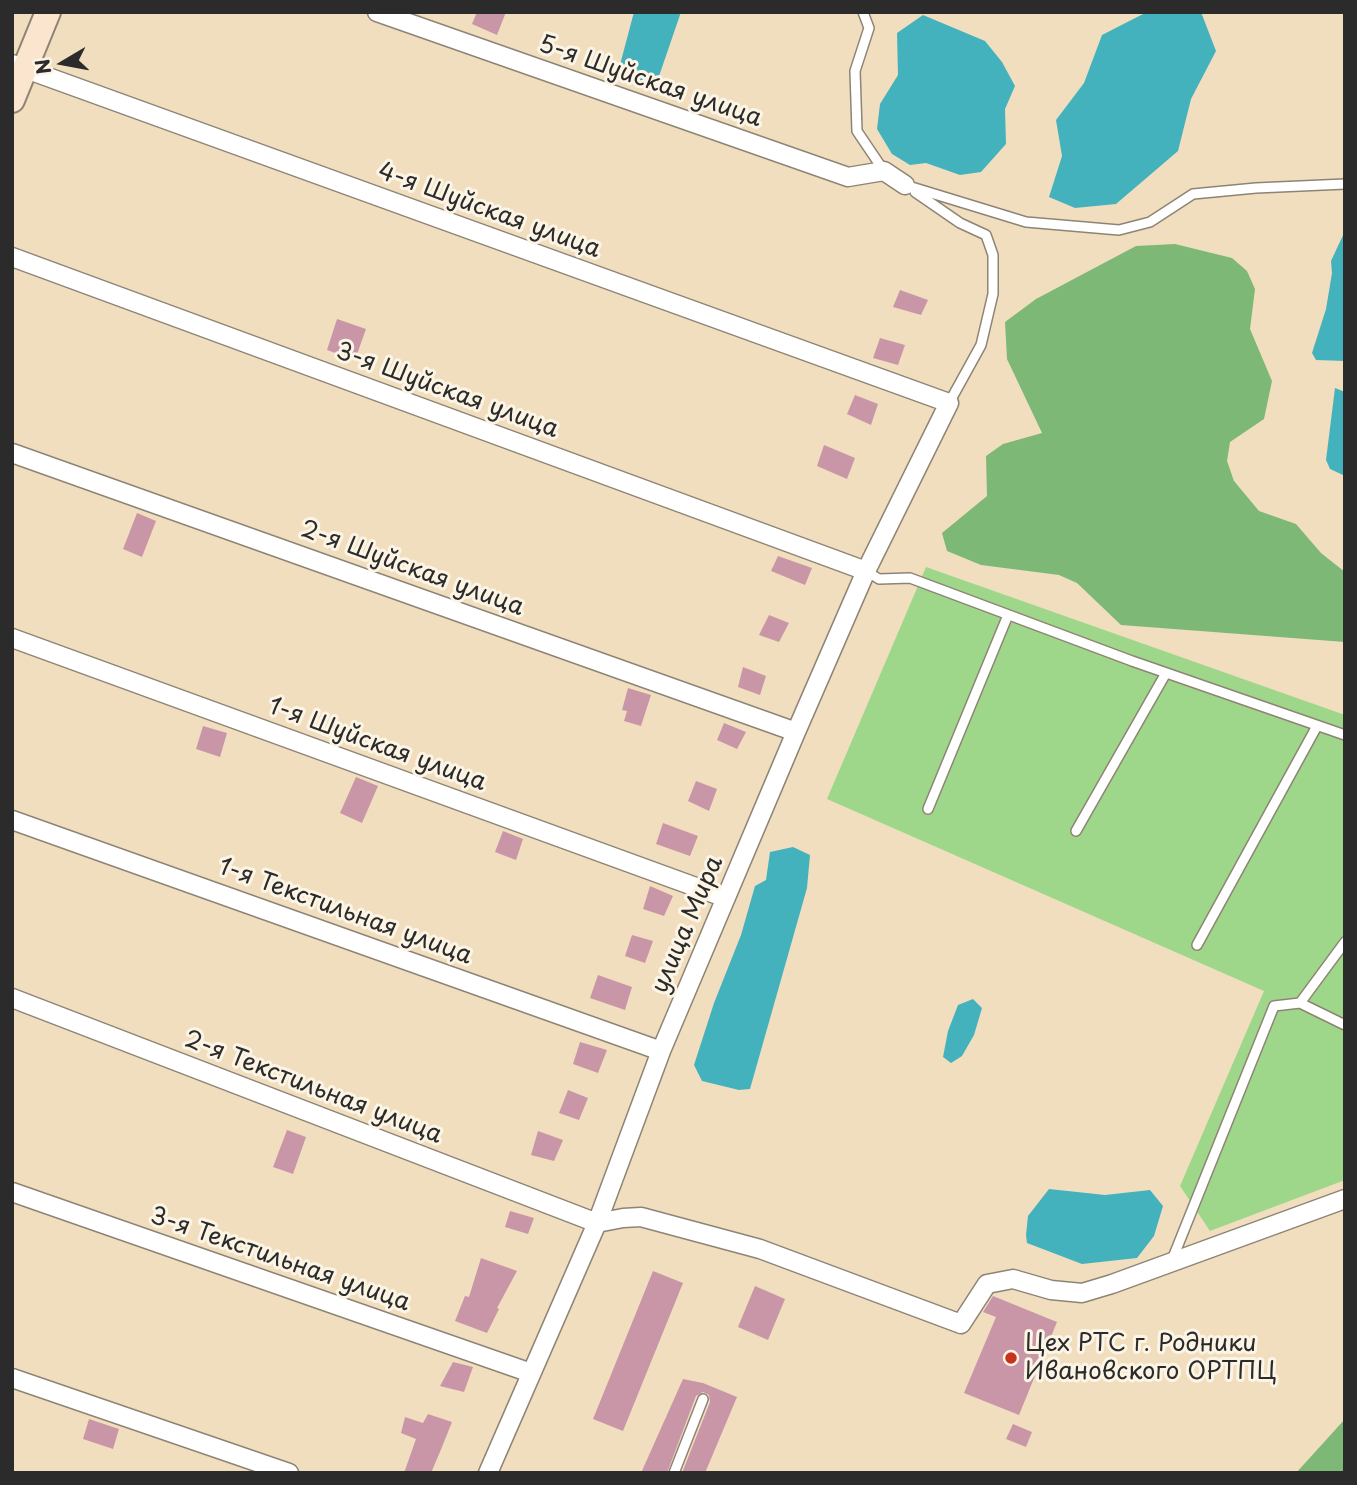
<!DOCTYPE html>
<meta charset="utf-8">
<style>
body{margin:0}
#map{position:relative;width:1357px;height:1485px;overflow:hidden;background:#f1debf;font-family:"Playpen Sans",sans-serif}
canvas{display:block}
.frame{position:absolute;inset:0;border:14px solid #2b2b2b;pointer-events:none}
.north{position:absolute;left:28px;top:28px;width:70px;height:70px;-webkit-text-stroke:5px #fcf5e5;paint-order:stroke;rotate:260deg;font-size:19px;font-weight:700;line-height:28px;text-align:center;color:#2b2b2b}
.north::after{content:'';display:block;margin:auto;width:24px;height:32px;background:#2b2b2b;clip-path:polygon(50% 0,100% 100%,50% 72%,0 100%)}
</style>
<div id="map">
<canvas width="1357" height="1485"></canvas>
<div class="frame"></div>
<div class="north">N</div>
</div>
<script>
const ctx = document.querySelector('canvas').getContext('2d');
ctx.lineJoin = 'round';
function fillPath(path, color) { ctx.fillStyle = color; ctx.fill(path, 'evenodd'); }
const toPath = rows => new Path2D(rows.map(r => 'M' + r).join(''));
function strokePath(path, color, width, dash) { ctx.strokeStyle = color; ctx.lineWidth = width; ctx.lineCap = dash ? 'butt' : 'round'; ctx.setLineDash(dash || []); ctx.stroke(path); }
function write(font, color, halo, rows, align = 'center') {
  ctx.font = font + ' "Playpen Sans",sans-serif'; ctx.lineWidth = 6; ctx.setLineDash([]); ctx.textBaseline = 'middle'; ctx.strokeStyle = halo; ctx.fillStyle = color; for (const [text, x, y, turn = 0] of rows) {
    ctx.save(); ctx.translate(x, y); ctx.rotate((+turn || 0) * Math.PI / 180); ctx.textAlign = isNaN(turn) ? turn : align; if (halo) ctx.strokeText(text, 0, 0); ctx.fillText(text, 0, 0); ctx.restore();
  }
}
fillPath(toPath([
 [926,567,1345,715,1345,1180,1210,1231,1180,1186,1264,991,827,799]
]), '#9ed78a');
fillPath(toPath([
 [1175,244,1232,258,1247,271,1255,289,1250,329,1272,381,1264,419,1230,442,1227,461,1234,481,1259,511,1296,524,1321,553,1345,572,1345,642,1121,625,1077,583,1059,575,981,565,947,551,942,533,987,496,986,456,1003,444,1042,433,1007,359,1005,322,1036,299,1136,246],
 [1345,1419,1345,1473,1296,1473]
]), '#7eb876');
fillPath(toPath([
 [634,12,681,12,657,82,648,86,617,76],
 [1147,12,1201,12,1216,51,1191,99,1178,151,1116,204,1075,208,1049,197,1062,156,1056,120,1084,83,1102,35],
 [923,15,985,41,1002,62,1015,86,1005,109,1006,144,981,172,960,175,926,163,910,165,892,154,877,129,880,104,898,75,897,33],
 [1345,218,1345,361,1316,360,1312,353,1326,309,1332,273,1331,261,1344,233],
 [1335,388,1345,392,1345,480,1343,475,1330,469,1326,460],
 [793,847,810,855,807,888,750,1089,739,1090,702,1081,694,1065,714,1003,741,935,755,886,766,880,770,852],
 [973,999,982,1008,974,1035,962,1056,951,1063,943,1057,948,1031,958,1005],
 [1049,1189,1105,1195,1150,1190,1163,1206,1154,1236,1137,1258,1082,1264,1027,1243,1026,1235,1028,1216]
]), '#43b2bd');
fillPath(toPath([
 [477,12,506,12,497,35,472,24],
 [900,290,928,300,921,315,893,307],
 [337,319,366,329,355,360,327,350],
 [880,338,905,345,898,365,873,358],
 [855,395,878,404,871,425,847,414],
 [824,445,855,458,847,479,817,466],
 [137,513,156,521,142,557,123,549],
 [778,556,812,568,805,585,771,571],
 [769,615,789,623,779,642,759,635],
 [743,667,766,676,760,695,738,687],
 [628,688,651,695,641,726,624,721,627,711,622,710],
 [724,723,746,732,737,749,717,740],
 [203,726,227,733,220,757,196,749],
 [356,777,378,786,362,823,340,813],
 [696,781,717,789,709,811,688,801],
 [663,823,698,836,690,856,656,844],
 [503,831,523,839,516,860,495,852],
 [650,886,673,896,664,916,643,909],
 [632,935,653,941,645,963,625,956],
 [598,975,632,987,625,1010,590,998],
 [580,1042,607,1050,598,1073,573,1064],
 [568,1090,588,1098,579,1120,559,1113],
 [287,1130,306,1137,293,1174,273,1167],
 [538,1131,563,1140,554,1161,531,1155],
 [510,1211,534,1218,528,1234,505,1227],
 [481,1258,517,1271,497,1308,499,1309,487,1333,455,1321,465,1296,469,1297],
 [653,1271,683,1283,623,1431,593,1419],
 [755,1286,785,1299,768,1340,738,1327],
 [993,1296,1057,1322,1019,1415,964,1393,996,1317,983,1312],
 [453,1362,473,1367,464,1392,440,1386],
 [683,1379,703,1383,737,1397,705,1473,682,1473,710,1402,709,1395,703,1392,696,1396,667,1473,641,1473],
 [428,1414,452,1422,442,1447,431,1473,404,1473,416,1439,401,1433,405,1417,423,1423],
 [89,1419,119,1429,113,1449,83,1439],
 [1013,1424,1032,1432,1026,1447,1006,1439]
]), '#c996a7');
const lane = toPath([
 [863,12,869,28,855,71,857,131,884,171],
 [905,185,1026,222,1119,230,1150,222,1193,194,1256,188,1345,184],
 [915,192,960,223,986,235,993,255,993,294,981,345,949,403],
 [866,571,879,579,910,578,1132,661,1345,735],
 [928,809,1008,615],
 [1076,831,1166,673],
 [1197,945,1317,726],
 [1300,1003,1345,1025],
 [1172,1260,1274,1006,1300,1003,1345,942],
 [674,1473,703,1399]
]);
const street = toPath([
 [377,12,848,177,884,171,905,185],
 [12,64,949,403,866,571,796,732,661,1051,597,1223,488,1473],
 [12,257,866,571],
 [12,453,796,732],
 [12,638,726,898],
 [12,820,661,1051],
 [12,998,597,1223,623,1218,641,1217,760,1249,961,1324,987,1284,1013,1279,1051,1290,1082,1293,1112,1284,1345,1199],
 [12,1192,531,1373],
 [12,1378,289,1473]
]);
const secondary = toPath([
 [12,100,48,12]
]);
strokePath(lane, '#8e8475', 12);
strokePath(street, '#8e8475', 21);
strokePath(secondary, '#8e8475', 28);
strokePath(lane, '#fff', 9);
strokePath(street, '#fff', 18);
strokePath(secondary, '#fce5cf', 24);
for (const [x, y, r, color] of [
 [1011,1358,7,"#c8321e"]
]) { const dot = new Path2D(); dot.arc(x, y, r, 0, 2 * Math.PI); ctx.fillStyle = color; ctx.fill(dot); strokePath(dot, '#fcf5e5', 2.5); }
write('24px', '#2b2b2b', '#fcf5e5', [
 ["5-я Шуйская улица",650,82,19],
 ["4-я Шуйская улица",489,211,20],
 ["3-я Шуйская улица",447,391,20],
 ["2-я Шуйская улица",412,569,20],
 ["1-я Шуйская улица",377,745,20],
 ["1-я Текстильная улица",345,912,20],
 ["улица Мира",688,925,-67],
 ["2-я Текстильная улица",313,1088,21],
 ["3-я Текстильная улица",280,1260,19]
]);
write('24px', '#2b2b2b', '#fcf5e5', [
 ["Цех РТС г. Родники",1025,1344],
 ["Ивановского ОРТПЦ",1025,1372]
], 'left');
</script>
